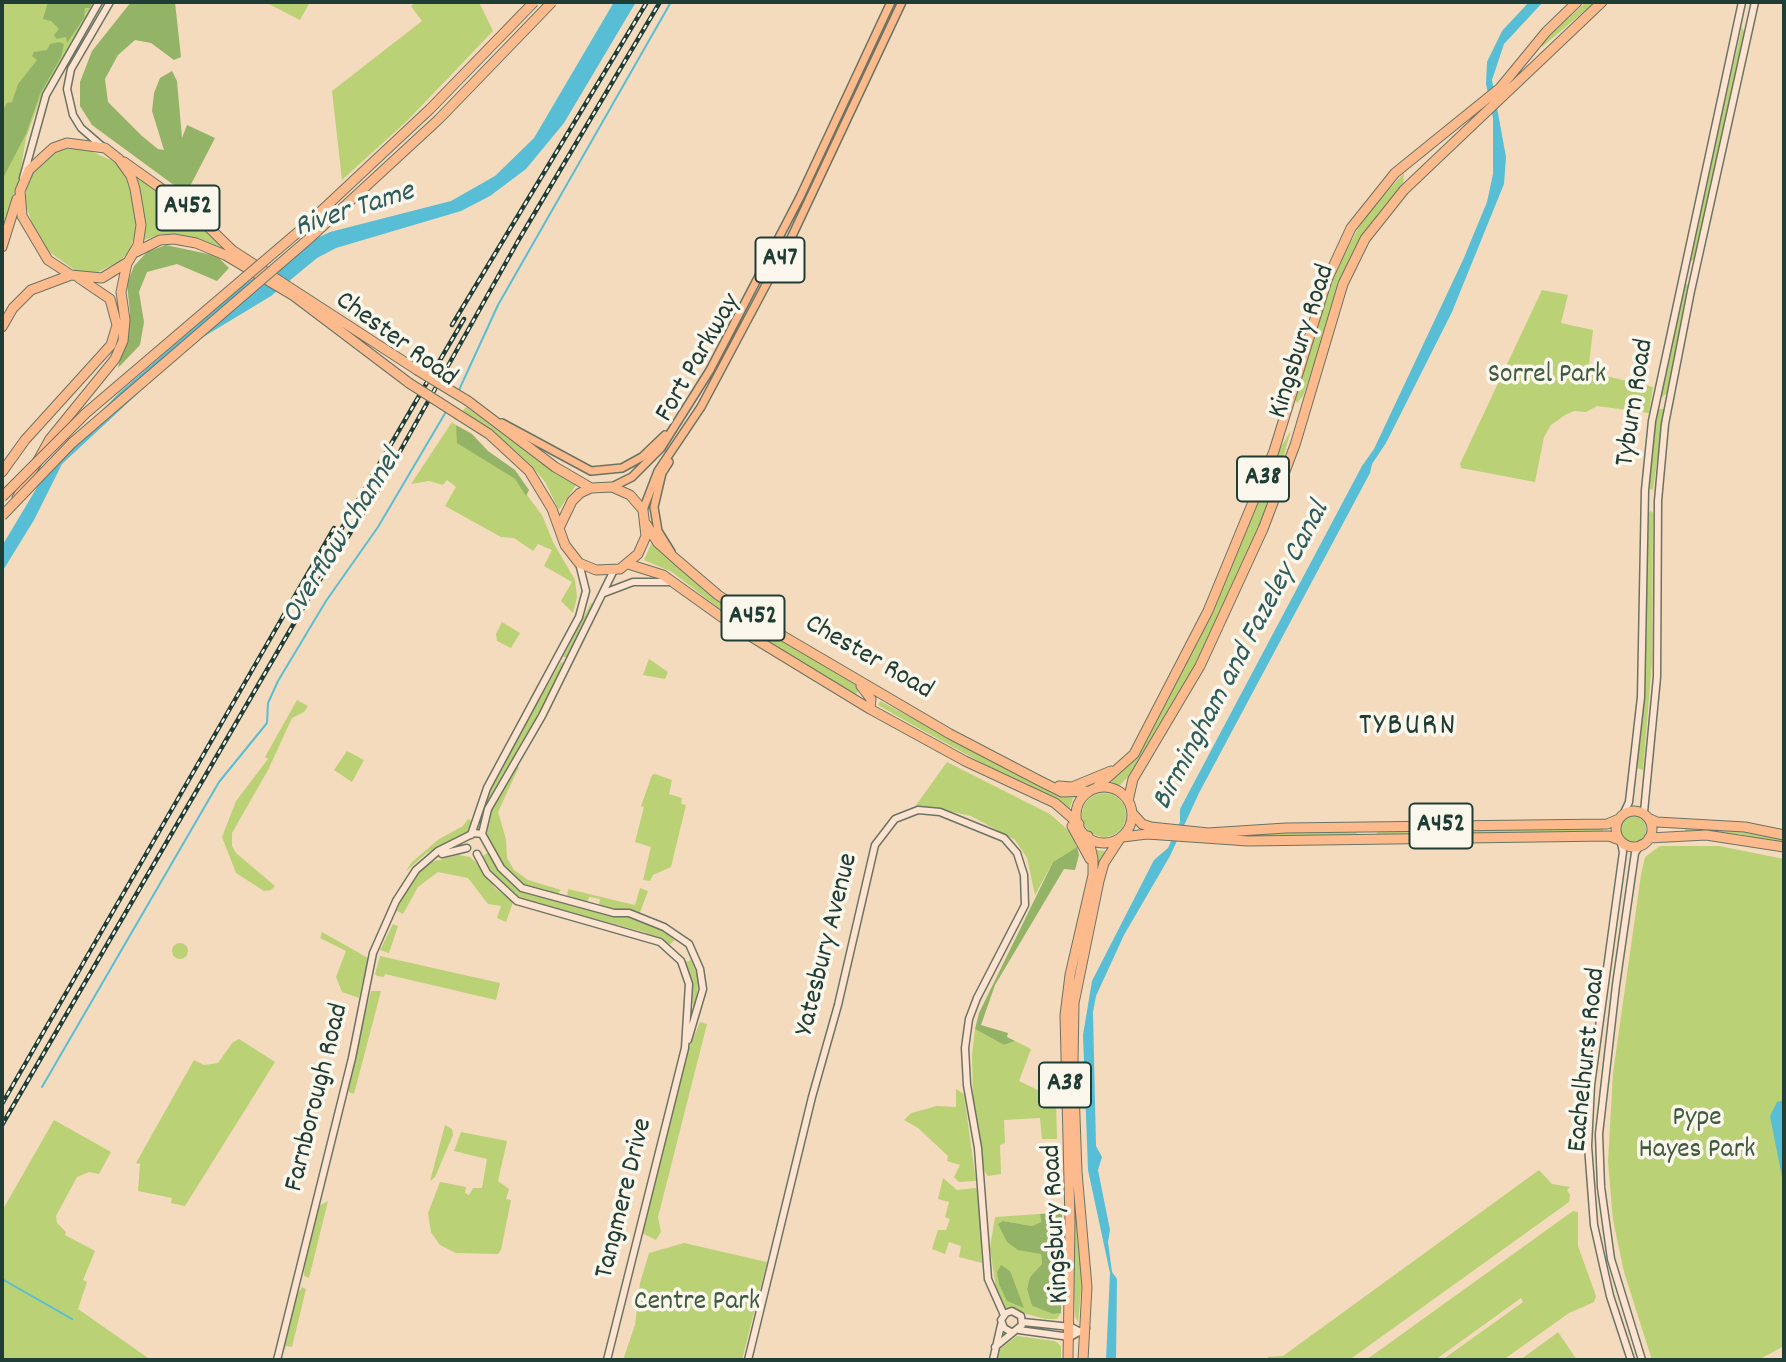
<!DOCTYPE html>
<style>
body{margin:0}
#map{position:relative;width:1786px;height:1362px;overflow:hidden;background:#f4dbbe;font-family:Dekko,sans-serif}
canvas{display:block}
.frame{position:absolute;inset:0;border:4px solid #1f3d34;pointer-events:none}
</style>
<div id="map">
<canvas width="1786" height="1362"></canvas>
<div class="frame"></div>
</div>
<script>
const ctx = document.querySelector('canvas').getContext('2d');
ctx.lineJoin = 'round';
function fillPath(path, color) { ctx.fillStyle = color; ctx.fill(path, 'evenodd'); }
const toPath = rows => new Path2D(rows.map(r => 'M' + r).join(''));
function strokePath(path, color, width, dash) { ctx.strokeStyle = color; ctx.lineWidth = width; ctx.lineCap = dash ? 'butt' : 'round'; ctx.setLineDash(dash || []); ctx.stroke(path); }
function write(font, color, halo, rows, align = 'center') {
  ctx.font = font + ' Dekko,sans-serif'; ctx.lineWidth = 7; ctx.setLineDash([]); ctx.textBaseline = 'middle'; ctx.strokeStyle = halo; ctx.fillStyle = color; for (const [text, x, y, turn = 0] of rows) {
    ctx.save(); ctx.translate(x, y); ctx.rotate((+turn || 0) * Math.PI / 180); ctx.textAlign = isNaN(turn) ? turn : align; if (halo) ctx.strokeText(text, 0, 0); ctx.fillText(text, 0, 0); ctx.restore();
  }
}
fillPath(toPath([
 [2,2,95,2,42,94,26,138,19,180,2,234],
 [265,2,310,2,300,20],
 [416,2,479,2,493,31,408,120,342,180,332,91,422,21,411,6],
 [1586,2,1595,2,1542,47,1542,43],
 [1742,27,1745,34,1695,259,1691,261,1689,260],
 [82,147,117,163,127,181,135,211,136,231,129,251,120,261,96,273,79,273,48,251,32,223,25,203,27,186,33,173,48,157,60,150],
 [133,173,199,223,223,249,179,234,161,234,144,240,145,229],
 [1404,173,1403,186,1376,217,1353,251,1303,396,1297,403,1295,399,1306,361,1336,269,1364,218],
 [1684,283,1688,285,1667,393,1659,400],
 [1542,290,1568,295,1561,323,1593,330,1588,372,1653,387,1649,413,1597,406,1586,412,1574,411,1565,415,1551,425,1544,437,1535,482,1461,468,1460,464],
 [466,407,539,462,576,485,559,510,545,482,531,465,499,437,462,412],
 [1656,409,1664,409,1653,490,1648,488],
 [452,422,456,425,458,443,515,479,542,515,553,542,575,580,577,597,573,613,561,601,572,582,544,566,552,550,538,544,533,551,514,538,501,537,445,506,456,487,447,480,443,485,429,481,411,484],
 [1291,430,1275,488,1236,580,1184,690,1137,768,1119,786,1113,784,1111,780,1140,748,1274,459],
 [1651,511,1653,513,1652,662,1643,770,1637,768,1644,682,1647,514],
 [653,540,706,591,860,688,855,696,735,621,672,572,644,560],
 [591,603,596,605,569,657,563,657],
 [502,622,520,633,511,648,497,641,496,634],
 [649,659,668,672,665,679,643,675],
 [561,662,564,663,542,710,492,793,480,829,474,829,496,775],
 [297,700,308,706,304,712,292,718,268,770,232,833,232,846,236,853,275,886,271,890,264,891,236,873,222,837,236,801,268,759,265,757],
 [880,701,1050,791,1073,798,1069,811,904,720,878,705],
 [347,751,364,760,352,782,334,770],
 [947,762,1050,814,1069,831,1077,847,1053,862,1035,895,1027,858,1015,840,971,816,930,807,914,808],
 [515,765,519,767,498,812,506,839,507,858,514,870,528,880,561,890,556,896,518,882,500,863,486,833,488,815],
 [655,774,672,780,669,794,682,798,681,804,686,805,671,867,653,875,650,881,643,880,651,847,635,842,644,807,641,806,652,775],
 '1082 815a22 22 0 1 1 44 0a22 22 0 1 1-44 0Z',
 '1620 829a13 13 0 1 1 26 0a13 13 0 1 1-26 0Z',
 [468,819,472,821,467,833,458,842,428,852,406,871,412,862,439,839,463,826],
 [1685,826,1736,828,1784,838,1784,844,1739,834,1685,831],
 [1603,827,1603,833,1376,835,1377,832,1423,830],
 [1356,831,1357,837,1253,837,1256,833,1281,832],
 [1660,846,1719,846,1784,859,1784,1346,1758,1360,1652,1360,1624,1272,1613,1220,1608,1162,1613,1073,1641,875,1645,857],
 [1096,850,1105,851,1071,995,1073,1182,1083,1270,1078,1323,1075,1316,1070,1169,1069,1005,1097,859],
 [490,851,508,879,531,894,630,917,660,929,675,940,668,946,644,932,519,899,499,884,485,866,482,857],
 [458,855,470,857,479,865,495,888,513,902,506,922,497,918,501,906,488,904,468,878,438,872,418,887,403,914,397,911,405,889,419,872,431,862],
 [640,888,648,891,639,915,599,905,600,899,589,897,587,903,567,897,568,889,635,905],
 [393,924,398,926,389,953,380,950],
 [322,932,368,958,359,998,342,992,336,977,346,951,320,938],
 '172 951a8 8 0 1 1 16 0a8 8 0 1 1-16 0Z',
 [380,956,500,983,496,1000,385,974,384,977,377,976,375,974],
 [691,960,699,978,694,1014,690,980,683,963],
 [371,991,381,991,354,1094,349,1092,347,1083],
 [700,1022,707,1024,658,1217,661,1232,656,1240,642,1233,686,1055],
 [975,1029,1004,1045,1015,1041,1031,1049,1019,1081,1056,1099,1057,1139,1042,1139,1040,1118,1004,1120,1005,1143,1000,1145,1001,1174,988,1176,983,1169,973,1105,972,1055],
 [239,1039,275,1062,185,1206,171,1203,172,1198,138,1191,140,1164,136,1163,194,1060,204,1065,218,1063,233,1042],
 [956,1089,964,1094,976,1181,959,1182,954,1177,960,1165,947,1161,948,1156,918,1128,904,1120,911,1113,937,1106,956,1107],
 [54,1120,111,1152,99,1174,89,1172,77,1177,56,1216,57,1223,66,1232,65,1235,95,1251,83,1280,87,1282,78,1309,151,1360,2,1360,2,1211],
 [445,1125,452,1129,453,1135,435,1177,430,1181],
 [461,1132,507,1141,498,1181,509,1189,506,1199,511,1200,501,1250,498,1254,456,1253,440,1245,431,1232,428,1213,440,1182,466,1187,465,1193,469,1195,473,1188,482,1188,487,1159,454,1151],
 [1539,1170,1552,1184,1570,1187,1567,1190,1570,1195,1569,1202,1349,1360,1267,1360,1268,1357,1283,1356],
 [943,1178,957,1190,975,1188,979,1191,982,1263,959,1257,961,1246,949,1242,945,1254,932,1249,938,1230,946,1230,950,1219,945,1217,949,1202,938,1199],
 [328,1201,309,1278,304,1276,305,1257,319,1206],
 [1573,1211,1578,1212,1578,1246,1596,1296,1594,1302,1569,1313,1503,1360,1442,1360,1523,1302,1521,1298,1435,1360,1366,1360],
 [1040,1214,1041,1222,1032,1226,1003,1221,1041,1253,1042,1264,1030,1277,1027,1289,1032,1306,1053,1314,1061,1313,1057,1319,1046,1319,1004,1308,997,1295,990,1248,995,1217],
 [684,1243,767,1262,742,1360,623,1360,635,1325,640,1283,649,1253],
 [302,1287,306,1289,292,1347,286,1346,283,1353,293,1301],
 [1558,1332,1577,1360,1520,1360,1553,1336],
 [1017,1336,1055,1341,1061,1346,1061,1360,997,1360,999,1350]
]), '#bad176');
fillPath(toPath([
 [48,2,92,2,90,8,85,8,84,18,67,43,66,37,56,39,54,35,59,29,51,21,43,19],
 [131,2,175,2,181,57,174,60,151,43,135,40,118,55,105,79,108,102,142,136,158,149,164,150,152,111,154,93,160,78,172,71,177,81,182,138,187,125,215,138,186,194,92,125,80,106,80,82,92,51],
 [59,42,64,44,61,57,40,94,26,134,2,180,2,112,7,103,12,102,18,84,37,60,32,56,34,52,47,50,50,44],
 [166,245,217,256,229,268,217,281,177,264,147,272,139,292,144,322,140,345,118,368,130,313,127,284,134,266,147,252],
 [456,425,472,434,488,451,515,470,529,490,526,496,515,479,457,443],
 [1077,847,1079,855,1075,870,1064,869,995,985,981,1025,1008,1033,1007,1037,1015,1041,1004,1045,975,1029,979,1013,1053,862],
 [1062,1212,1061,1313,1053,1314,1032,1306,1027,1289,1030,1277,1042,1264,1041,1254,1018,1250,1007,1242,998,1224,1003,1221,1032,1226,1041,1222,1040,1214],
 [1001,1265,1010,1271,1024,1308,1007,1301,999,1284,997,1272]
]), '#93b367');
fillPath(toPath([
 [614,2,636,2,564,123,526,169,490,196,461,211,336,248,317,258,271,296,190,345,62,464,34,520,2,572,2,546,54,459,120,392,241,287,294,249,330,232,451,201,495,176,534,138],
 [1529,2,1543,2,1504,44,1492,80,1506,157,1504,184,1452,312,1386,443,1372,464,1370,473,1199,793,1170,856,1124,935,1096,996,1093,1012,1096,1146,1102,1157,1098,1170,1110,1230,1108,1242,1112,1272,1117,1279,1116,1360,1106,1360,1110,1273,1088,1170,1083,1035,1092,981,1154,860,1168,848,1180,822,1180,809,1362,466,1374,449,1463,260,1487,202,1493,174,1493,118,1486,84,1487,62,1502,31],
 [1784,1100,1784,1177,1782,1177,1770,1116,1777,1102]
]), '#57bed5');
strokePath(toPath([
 [459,390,498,305,671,2],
 [42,1087,219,782,267,723,268,703,278,681,326,601,378,527,447,410],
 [2,1279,72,1319]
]), '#57bed5', 2);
const secondary = toPath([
 [103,147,81,128,73,115,67,89,71,69,110,2],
 [23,178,46,95,99,2],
 [604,593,633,582,673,582],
 [1644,812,1657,677,1658,501,1665,424,1691,291,1755,2],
 [1623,815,1629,802,1641,697,1645,490,1652,421,1742,2],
 [482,834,501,868,522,888,614,913,629,913,664,927,689,944,700,969,703,989,688,1040],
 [482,834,488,809,542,716,614,570],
 [471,835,487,788,579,617,586,591,579,563],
 [1621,843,1623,852,1591,1085,1588,1146,1594,1225,1610,1296,1631,1360],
 [1641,844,1635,853,1616,985,1599,1134,1601,1187,1611,1259,1642,1360],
 [442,854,467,848],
 [477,854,487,873,517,901,660,942,681,961,689,984,685,1048,607,1360],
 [1023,1322,1071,1327,1084,1334],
 [1019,1330,1070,1337,1086,1328],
 [995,1347,1022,1325,1021,1316,1012,1311,1006,1313,1001,1320,1004,1328,1011,1332],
 [277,1360,352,1058,373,953,396,901,416,870,438,851,474,833,482,834],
 [748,1360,812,1097,838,1005,875,845,895,819,918,810,940,812,1004,838,1017,853,1024,875,1025,905,977,998,969,1019,965,1048,967,1085,978,1148,988,1279,1004,1315],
 [993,1360,1001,1325]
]);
const primary = toPath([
 [502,423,591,471,622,468,642,457,665,435],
 [669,462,662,473,654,507,658,531,671,552],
 [612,487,632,477,661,448,710,370,800,197,891,2],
 [643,510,658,471,701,407,792,236,902,2]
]);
const highway = toPath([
 [67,143,105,148,119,159,131,176,135,189,141,225,138,245,128,262,102,278,71,275,48,260,22,216,20,191,29,170,53,148,67,143],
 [124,162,190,209,232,250,417,370],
 [2,247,17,199],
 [136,252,160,240,174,239,196,243,225,255,294,296,409,383],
 [2,327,13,308,31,290,71,275],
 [468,401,555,467,591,488],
 [459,415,489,434,529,471,552,509,565,545,579,563,596,570,620,569,638,554,646,536,643,510,630,495,612,487,591,488,580,493,572,501,560,526],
 [2,472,25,440,111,345,117,325,110,299,79,278],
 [17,498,50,439,115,359,123,341,125,320,121,292,127,263],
 [646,524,658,543,677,560,718,595,759,622,950,734,1040,781,1062,792,1090,791],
 [628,564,663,575,737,628,870,709,965,761,1055,803,1079,824],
 [861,686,871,699,870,709],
 [1059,786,1072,787,1111,771],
 [1097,787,1134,754,1208,611,1274,451,1327,280,1351,228,1395,173,1500,88,1546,32,1577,2],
 '1076 815a28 28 0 1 1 56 0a28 28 0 1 1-56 0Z',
 [1128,801,1133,779,1200,666,1263,529,1295,445,1343,284,1365,239,1404,190,1602,2],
 '1616 829a18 18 0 1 1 36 0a18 18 0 1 1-36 0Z',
 [1133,814,1142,824,1151,827,1208,833,1286,828,1607,824,1619,819],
 [1650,819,1657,822,1745,827,1784,835],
 [1072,826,1090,859],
 [1123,837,1147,834,1248,841,1609,836,1617,839],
 [1649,838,1706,835,1784,847],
 [1068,1360,1070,1222,1065,1015,1070,975,1093,875,1093,859,1088,836],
 [1083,1360,1087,1287,1077,1172,1073,1062,1074,1003,1099,881,1104,863,1119,840]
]);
strokePath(secondary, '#6a7464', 9);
strokePath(primary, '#6a7464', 10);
strokePath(highway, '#6a7464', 11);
strokePath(secondary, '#fee3d1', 6);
strokePath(primary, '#fcba8d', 7);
strokePath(highway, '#fcba8d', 9);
const rail = toPath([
 [452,325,647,2],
 [335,540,464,319],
 [2,1104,334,528],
 [2,1125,314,589,380,487,518,241,660,2]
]);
strokePath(rail, '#1f3d34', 4.5);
strokePath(rail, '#fbf7ec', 2, [5]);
const highwayBridge = toPath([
 [417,370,468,401],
 [409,383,459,415],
 [2,497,86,413,304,227,430,109,534,2],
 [2,516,72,443,311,237,439,119,552,2]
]);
strokePath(highwayBridge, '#6a7464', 11, []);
strokePath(highwayBridge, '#fcba8d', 9);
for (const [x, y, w] of [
 [188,208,63],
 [780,260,49],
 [1263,479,52],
 [753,618,63],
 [1441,826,63],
 [1065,1085,52]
]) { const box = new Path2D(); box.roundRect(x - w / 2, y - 22.5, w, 45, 5); ctx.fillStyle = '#fbf7ec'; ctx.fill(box); strokePath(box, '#1f3d34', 2); }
write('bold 26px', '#1f3d34', null, [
 ["A452",188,208],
 ["A47",780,260],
 ["A38",1263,479],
 ["A452",753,618],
 ["A452",1441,826],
 ["A38",1065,1085]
]);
write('28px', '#1f3d34', '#fbf7ec', [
 ["Chester Road",395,341,36],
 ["Kingsbury Road",1304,342,-72],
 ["Fort Parkway",700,359,-60],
 ["Tyburn Road",1637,403,-81],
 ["Chester Road",868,659,30],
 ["Yatesbury Avenue",829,945,-76],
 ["Eachelhurst Road",1589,1060,-84],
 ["Farnborough Road",319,1098,-76],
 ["Tangmere Drive",626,1199,-76],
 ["Kingsbury Road",1058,1224,-93]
]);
write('28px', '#3e5b41', '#fbf7ec', [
 ["Sorrel Park",1547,377],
 ["Pype",1697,1120],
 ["Hayes Park",1697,1152],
 ["Centre Park",697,1304]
]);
write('italic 30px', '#2d5d5c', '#fbf7ec', [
 ["River Tame",355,212,-18],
 ["Overflow Channel",344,538,-58],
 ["Birmingham and Fazeley Canal",1243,657,-62]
]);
ctx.letterSpacing = '2px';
write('32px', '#1f3d34', '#fbf7ec', [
 ["TYBURN",1408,729]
]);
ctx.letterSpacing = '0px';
</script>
